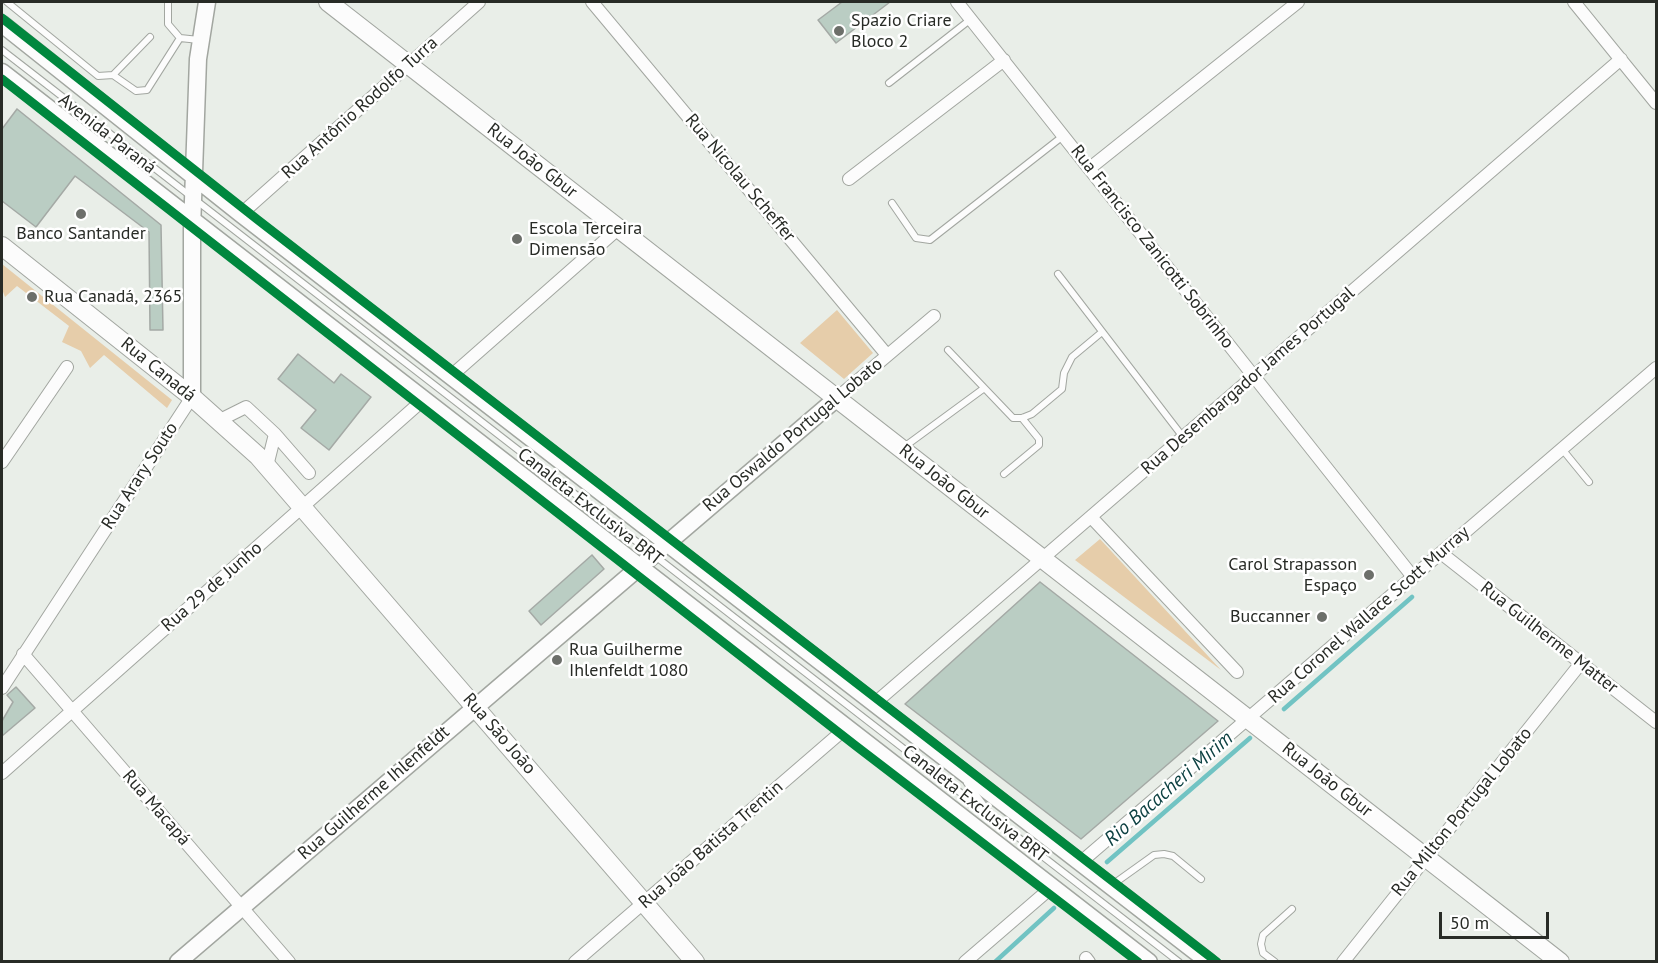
<!DOCTYPE html>
<meta charset="utf-8">
<style>
body{margin:0}
#map{position:relative;width:1658px;height:963px;overflow:hidden;background:#e9eee8;font-family:"PT Sans",sans-serif}
canvas{display:block}
.frame{position:absolute;inset:0;border:3px solid #282b26;pointer-events:none}
.scale{position:absolute;left:1439px;top:912px;width:110px;height:27px;box-sizing:border-box;border:3px solid #282b26;border-top:0;padding-left:8px;font-size:18px;line-height:21px;white-space:nowrap;color:#282b26;-webkit-text-stroke:4px #fff;paint-order:stroke}
</style>
<div id="map">
<canvas width="1658" height="963"></canvas>
<div class="frame"></div>
<div class="scale">50 m</div>
</div>
<script>
const ctx = document.querySelector('canvas').getContext('2d');
ctx.lineJoin = 'round';
function fillPath(path, color) { ctx.fillStyle = color; ctx.fill(path, 'evenodd'); }
const toPath = rows => new Path2D(rows.map(r => 'M' + r).join(''));
function strokePath(path, color, width, dash) { ctx.strokeStyle = color; ctx.lineWidth = width; ctx.lineCap = dash ? 'butt' : 'round'; ctx.setLineDash(dash || []); ctx.stroke(path); }
function write(font, color, halo, rows, align = 'center') {
  ctx.font = font + ' "PT Sans",sans-serif'; ctx.lineWidth = 5; ctx.setLineDash([]); ctx.textBaseline = 'middle'; ctx.strokeStyle = halo; ctx.fillStyle = color; for (const [text, x, y, turn = 0] of rows) {
    ctx.save(); ctx.translate(x, y); ctx.rotate((+turn || 0) * Math.PI / 180); ctx.textAlign = isNaN(turn) ? turn : align; if (halo) ctx.strokeText(text, 0, 0); ctx.fillText(text, 0, 0); ctx.restore();
  }
}
fillPath(toPath([
 [2,264,172,400,167,408,104,355,90,368,81,351,62,342,69,326,17,286,5,297,2,289],
 [837,310,873,353,844,379,800,343],
 [1100,539,1221,670,1075,560]
]), '#e6cdaa');
strokePath(toPath([
 [1284,709,1412,597],
 [1107,862,1250,738],
 [995,962,1054,908]
]), '#71c3c3', 4.5);
const building = toPath([
 [842,2,890,2,836,43,818,20,842,2],
 [17,109,161,225,163,330,150,330,149,232,75,176,36,227,2,201,2,129,17,109],
 [298,354,334,383,341,374,371,397,329,450,301,428,316,410,278,379,298,354],
 [592,555,604,569,541,625,529,611,592,555],
 [1040,582,1218,721,1081,839,905,704,1040,582],
 [16,687,35,708,2,736,2,721,13,702,7,695,16,687]
]);
fillPath(building, '#bacdc3');
strokePath(building, '#a4a9a5', 1.5);
const lane = toPath([
 [7,2,98,76,113,75,150,37],
 [168,2,168,24,180,38,199,40],
 [2,50,1179,962],
 [113,75,136,91,147,90,180,38],
 [889,83,971,19],
 [892,203,916,238,930,240,1063,136],
 [1058,274,1183,437],
 [948,350,1013,418,1022,418,1032,414,1062,389,1064,373,1072,357,1102,332],
 [904,447,983,389],
 [1562,449,1589,482],
 [1004,474,1039,445,1039,439,1022,418],
 [967,783,988,811],
 [1112,885,1154,855,1164,854,1173,856,1201,879],
 [1275,962,1263,953,1261,944,1263,935,1292,909]
]);
const street = toPath([
 [592,2,887,355],
 [957,2,1413,577],
 [1574,2,1656,103],
 [1090,168,1298,2],
 [849,179,1004,60],
 [241,214,479,2],
 [451,376,619,228],
 [837,398,934,316],
 [220,420,246,407,275,434,309,473],
 [2,462,67,367],
 [267,466,275,434],
 [1091,517,1237,672],
 [1441,553,1656,722],
 [23,654,289,962],
 [2,688,192,397],
 [875,703,1621,59],
 [2,773,423,400],
 [1081,862,1656,368],
 [1086,958,1089,962],
 [575,962,846,728],
 [965,962,1052,887],
 [1343,962,1581,663]
]);
const secondary = toPath([
 [2,24,241,214,1209,962],
 [2,72,1149,962],
 [192,397,192,229,198,59,207,2],
 [178,962,837,398]
]);
const primary = toPath([
 [328,2,1560,962],
 [2,246,192,397,258,456,695,962]
]);
strokePath(lane, '#a2a6a0', 8);
strokePath(street, '#a2a6a0', 14);
strokePath(secondary, '#a2a6a0', 19);
strokePath(primary, '#a2a6a0', 20);
strokePath(lane, '#fcfcfc', 6);
strokePath(street, '#fcfcfc', 12);
strokePath(secondary, '#fcfcfc', 16);
strokePath(primary, '#fcfcfc', 18);
strokePath(toPath([
 [2,18,258,220,1217,962],
 [2,79,856,746,1138,962]
]), '#00873e', 9);
for (const [x, y, r, color] of [
 [839,31,6,"#6c6f6a"],
 [81,214,6,"#6c6f6a"],
 [517,239,6,"#6c6f6a"],
 [32,297,6,"#6c6f6a"],
 [1369,575,6,"#6c6f6a"],
 [1322,617,6,"#6c6f6a"],
 [557,660,6,"#6c6f6a"]
]) { const dot = new Path2D(); dot.arc(x, y, r, 0, 2 * Math.PI); ctx.fillStyle = color; ctx.fill(dot); strokePath(dot, '#fff', 2); }
write('18px', '#282b26', '#fff', [
 ["Spazio Criare",851,21],
 ["Bloco 2",851,42],
 ["Escola Terceira",529,229],
 ["Dimensão",529,250],
 ["Banco Santander",81,234,"center"],
 ["Rua Canadá, 2365",44,297],
 ["Carol Strapasson",1357,565,"right"],
 ["Espaço",1357,586,"right"],
 ["Buccanner",1310,617,"right"],
 ["Rua Guilherme",569,650],
 ["Ihlenfeldt 1080",569,671]
], 'left');
write('18px', '#282b26', '#fff', [
 ["Rua Antônio Rodolfo Turra",360,108,-42],
 ["Avenida Paraná",107,134,38],
 ["Rua João Gbur",532,161,38],
 ["Rua Nicolau Scheffer",740,178,50],
 ["Rua Francisco Zanicotti Sobrinho",1152,247,52],
 ["Rua Canadá",158,370,39],
 ["Rua Desembargador James Portugal",1248,381,-41],
 ["Rua Oswaldo Portugal Lobato",793,435,-40],
 ["Rua Arary Souto",140,476,-57],
 ["Rua João Gbur",944,482,38],
 ["Canaleta Exclusiva BRT",590,507,38],
 ["Rua 29 de Junho",212,587,-41],
 ["Rua Coronel Wallace Scott Murray",1369,615,-41],
 ["Rua Guilherme Matter",1549,638,38],
 ["Rua São João",499,734,49],
 ["Rua João Gbur",1327,780,38],
 ["Rua Guilherme Ihlenfeldt",374,793,-41],
 ["Canaleta Exclusiva BRT",975,804,38],
 ["Rua Macapá",156,808,49],
 ["Rua Milton Portugal Lobato",1462,812,-51],
 ["Rua João Batista Trentin",711,845,-41]
]);
write('italic 20px', '#0d4142', '#fff', [
 ["Rio Bacacheri Mirim",1169,789,-41]
]);
</script>
